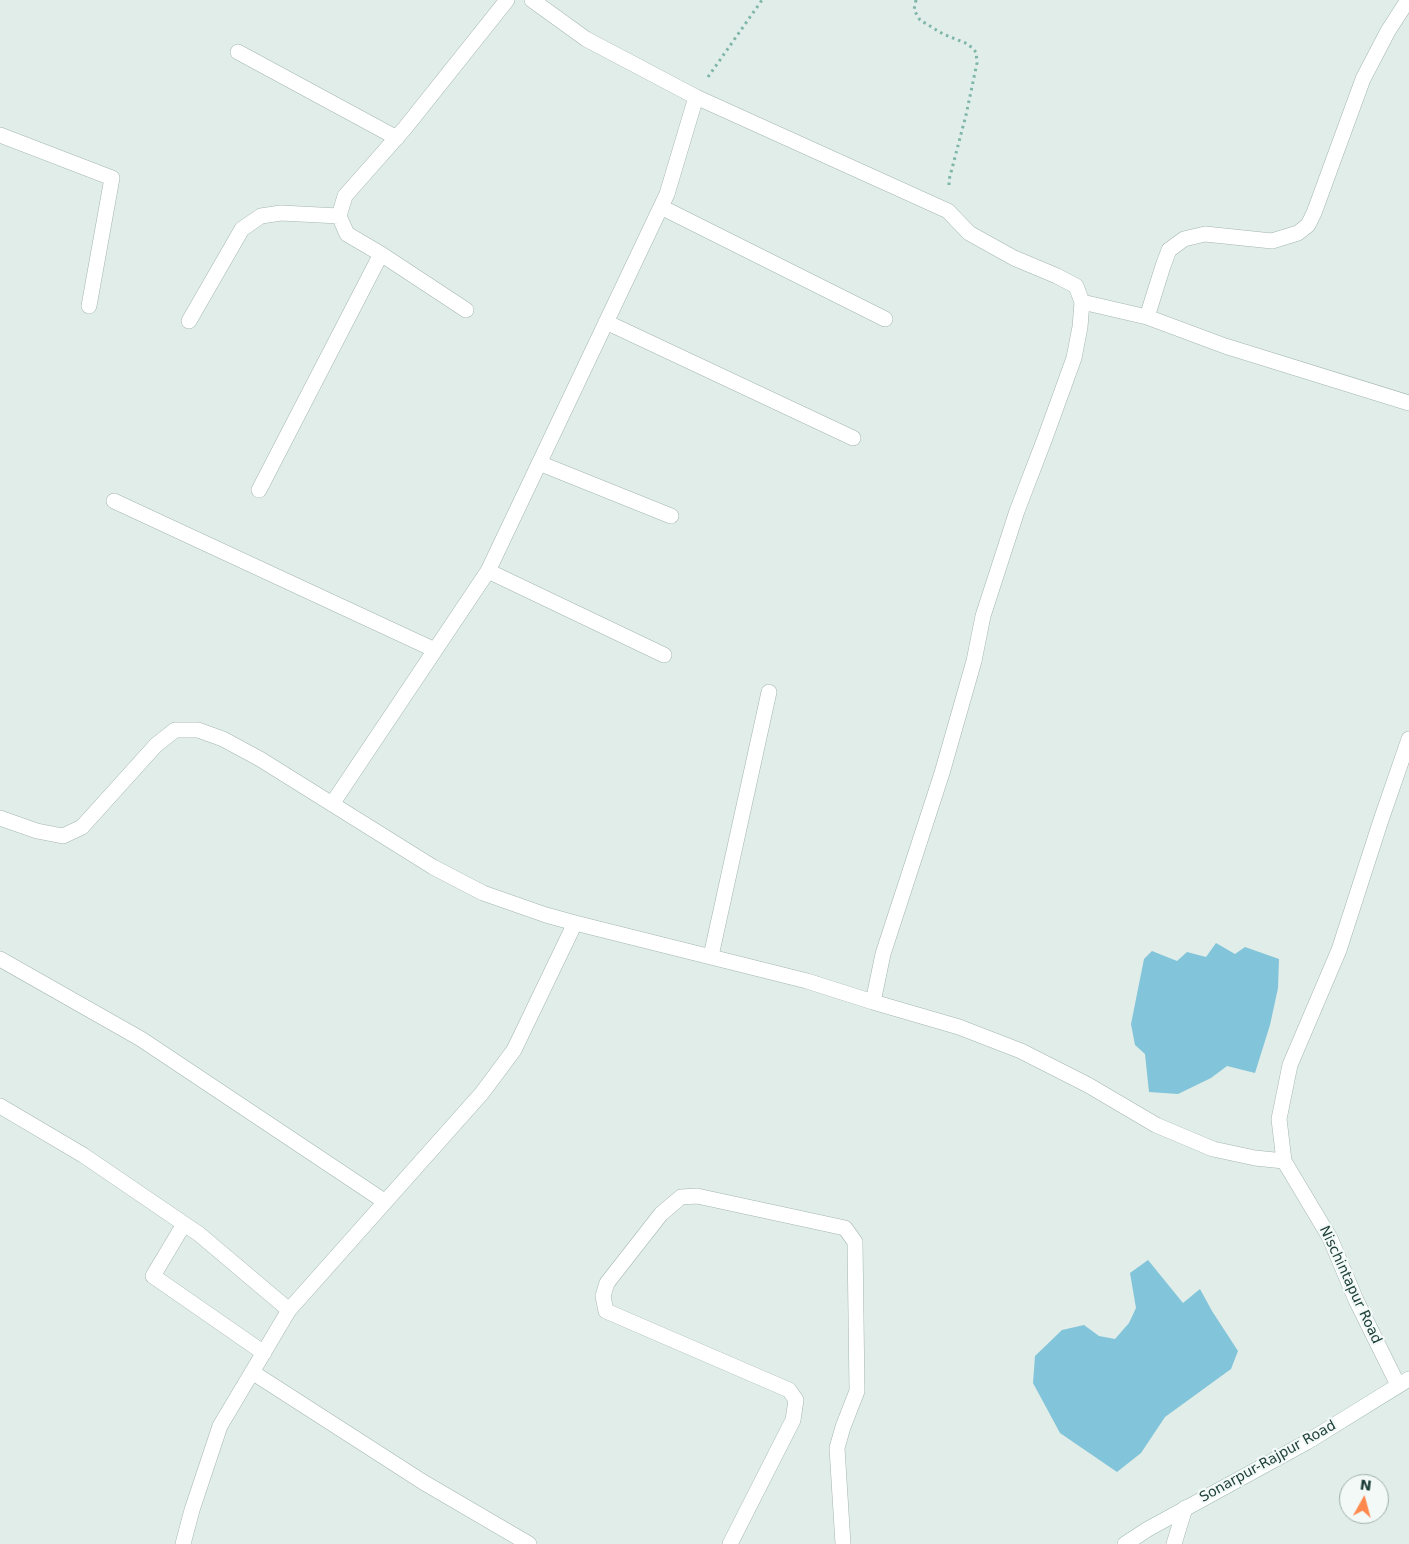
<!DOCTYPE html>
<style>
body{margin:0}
#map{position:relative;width:1409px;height:1544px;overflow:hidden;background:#e1ede9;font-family:"DejaVu Sans",sans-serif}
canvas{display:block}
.north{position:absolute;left:1339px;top:1474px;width:50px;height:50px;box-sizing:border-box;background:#f2f9f6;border:1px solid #9eafab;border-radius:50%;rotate:7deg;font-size:14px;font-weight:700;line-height:20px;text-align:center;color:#1f403a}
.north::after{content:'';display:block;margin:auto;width:18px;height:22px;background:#ff884d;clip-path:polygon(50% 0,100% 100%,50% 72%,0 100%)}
</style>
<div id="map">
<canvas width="1409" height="1544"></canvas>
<div class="north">N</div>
</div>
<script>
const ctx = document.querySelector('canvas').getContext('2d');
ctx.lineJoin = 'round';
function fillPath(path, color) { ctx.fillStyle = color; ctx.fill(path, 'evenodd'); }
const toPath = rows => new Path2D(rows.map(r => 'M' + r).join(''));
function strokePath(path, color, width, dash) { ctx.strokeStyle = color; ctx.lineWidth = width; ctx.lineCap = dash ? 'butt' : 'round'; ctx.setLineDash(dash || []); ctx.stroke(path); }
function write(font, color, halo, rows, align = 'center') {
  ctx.font = font + ' "DejaVu Sans",sans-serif'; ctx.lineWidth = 4.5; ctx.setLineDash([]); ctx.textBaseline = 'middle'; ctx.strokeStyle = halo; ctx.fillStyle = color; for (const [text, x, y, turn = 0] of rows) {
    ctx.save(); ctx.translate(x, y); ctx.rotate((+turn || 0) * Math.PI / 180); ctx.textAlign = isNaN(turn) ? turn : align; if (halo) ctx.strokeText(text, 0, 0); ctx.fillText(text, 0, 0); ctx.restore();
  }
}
fillPath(toPath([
 [1216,943,1235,954,1245,947,1279,959,1278,988,1270,1025,1255,1073,1227,1066,1211,1078,1178,1094,1149,1092,1145,1054,1135,1045,1131,1024,1144,959,1152,951,1177,961,1187,952,1206,957],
 [1148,1260,1183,1303,1200,1289,1212,1311,1238,1351,1231,1369,1165,1417,1141,1453,1117,1472,1060,1433,1033,1383,1035,1356,1062,1330,1084,1325,1099,1336,1115,1339,1129,1323,1136,1308,1130,1273]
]), '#82c4d9');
const minor = toPath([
 [532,0,586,39,696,97,948,211,969,233,1014,258,1057,276,1076,286,1082,302,1080,327,1074,358,1045,438,1017,511,983,616,974,661,942,773,883,954,873,1002],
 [238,52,397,138],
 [0,135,112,178,89,306],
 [661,207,885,319],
 [1082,302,1147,317,1225,346,1409,403],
 [466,310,381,254,347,234,339,216,345,196,405,128,507,0],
 [1147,317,1163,266,1169,250,1184,239,1205,234,1272,241,1298,233,1308,225,1314,213,1363,79,1388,31,1408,0],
 [189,321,242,229,261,216,281,213,339,216],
 [606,322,853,438],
 [539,463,671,516],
 [259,490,381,254],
 [114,501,435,650],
 [488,571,664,655],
 [332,804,488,571,667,194,696,97],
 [0,818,37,831,63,836,82,827,156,745,175,730,198,730,223,739,260,759,433,867,483,893,546,915,575,923,807,981,873,1002,959,1027,1021,1051,1088,1085,1156,1125,1213,1149,1255,1158,1284,1161],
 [711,956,769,692],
 [0,959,141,1039,384,1201],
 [0,1106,83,1155,199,1234,289,1310],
 [184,1224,153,1276,264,1353],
 [252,1372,423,1482,529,1544],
 [1398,1385,1356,1300,1330,1238,1284,1161,1279,1119,1290,1065,1339,950,1381,820,1409,739],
 [183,1544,192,1510,220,1426,289,1310,482,1093,514,1050,575,923],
 [730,1544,793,1420,796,1400,789,1390,606,1311,603,1296,607,1283,661,1214,681,1197,697,1196,845,1228,855,1242,857,1391,843,1427,837,1448,843,1544],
 [1174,1544,1185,1508]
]);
const secondary = toPath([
 [1125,1544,1148,1529,1307,1442,1409,1379]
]);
strokePath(minor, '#a3b6b1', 16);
strokePath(secondary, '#9ebab3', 16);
strokePath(toPath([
 [916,0,914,10,920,20,943,34,968,44,976,52,977,63,966,115,949,180,949,186],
 [708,77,762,0]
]), '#7db5a8', 3, [2.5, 4]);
strokePath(minor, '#fff', 15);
strokePath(secondary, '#fff', 15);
write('14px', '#1f403a', '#f2f9f6', [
 ["Nischintapur Road",1350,1285,65],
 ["Sonarpur-Rajpur Road",1268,1462,-29]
]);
</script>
